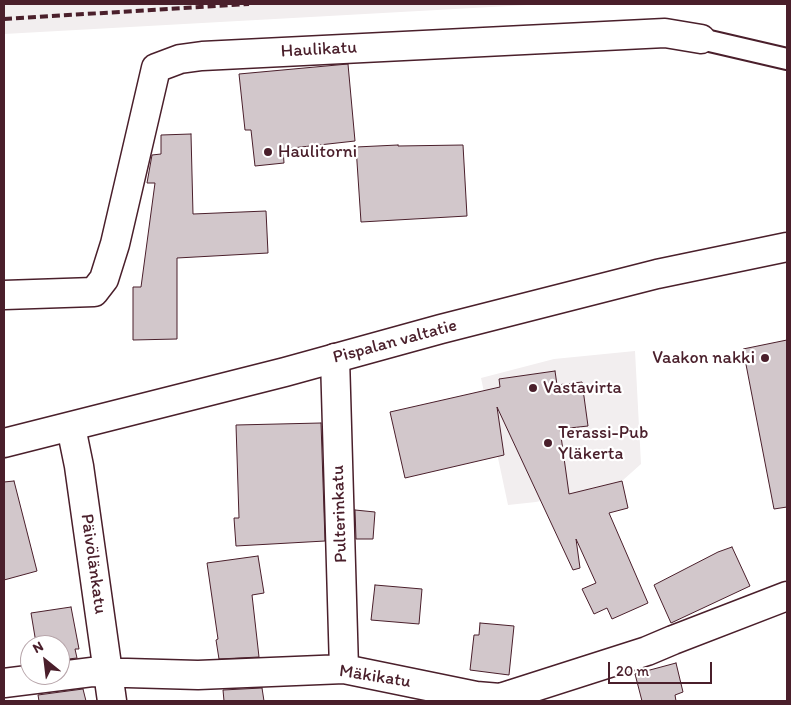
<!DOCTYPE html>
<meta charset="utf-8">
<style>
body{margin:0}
#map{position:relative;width:791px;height:705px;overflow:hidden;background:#fff;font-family:Itim,sans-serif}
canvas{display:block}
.frame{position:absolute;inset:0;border:5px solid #4a1f2b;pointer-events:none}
.north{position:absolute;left:20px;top:635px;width:50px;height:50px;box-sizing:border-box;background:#fff;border:1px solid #b7a5aa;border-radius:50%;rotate:331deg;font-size:14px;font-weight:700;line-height:20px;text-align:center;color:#4a1f2b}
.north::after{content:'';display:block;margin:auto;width:18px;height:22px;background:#4a1f2b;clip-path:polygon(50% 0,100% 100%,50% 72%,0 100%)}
.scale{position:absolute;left:608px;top:662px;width:104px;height:22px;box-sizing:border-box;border:2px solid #4a1f2b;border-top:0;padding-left:6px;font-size:15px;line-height:18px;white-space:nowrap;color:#4a1f2b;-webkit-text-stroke:4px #fff;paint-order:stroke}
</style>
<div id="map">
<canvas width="791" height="705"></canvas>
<div class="frame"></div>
<div class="north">N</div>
<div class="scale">20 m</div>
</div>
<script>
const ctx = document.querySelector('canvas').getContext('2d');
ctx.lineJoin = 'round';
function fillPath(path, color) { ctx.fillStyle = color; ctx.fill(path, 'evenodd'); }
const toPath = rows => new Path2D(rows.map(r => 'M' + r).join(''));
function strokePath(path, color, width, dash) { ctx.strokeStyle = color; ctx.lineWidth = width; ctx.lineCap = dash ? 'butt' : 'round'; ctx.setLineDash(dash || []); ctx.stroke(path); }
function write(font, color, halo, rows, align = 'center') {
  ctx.font = font + ' Itim,sans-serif'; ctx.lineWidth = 4.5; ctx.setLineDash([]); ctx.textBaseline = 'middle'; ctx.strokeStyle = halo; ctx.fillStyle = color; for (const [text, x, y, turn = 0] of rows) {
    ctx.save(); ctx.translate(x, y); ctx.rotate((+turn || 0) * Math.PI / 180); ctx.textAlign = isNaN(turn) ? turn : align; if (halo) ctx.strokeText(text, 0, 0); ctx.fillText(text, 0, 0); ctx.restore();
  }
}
fillPath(toPath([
 [4,4,545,4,4,34],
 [635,351,641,464,622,481,536,502,508,505,481,378,554,359]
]), '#f2eeef');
const building = toPath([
 [348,64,355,141,283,149,284,163,255,166,251,130,245,130,239,74,348,64],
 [191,134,193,214,266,211,268,253,177,258,177,339,133,340,133,287,141,287,155,183,147,183,152,155,161,154,161,135,191,134],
 [398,145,398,146,463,145,467,216,361,222,356,147,398,145],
 [787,340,787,507,774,509,743,349,787,340],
 [555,371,557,385,582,382,588,426,560,429,569,494,622,481,628,508,609,513,648,603,612,619,607,608,594,614,582,589,596,583,576,539,580,568,573,570,497,407,504,455,405,478,390,412,500,387,499,379,555,371],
 [321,423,325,541,236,546,234,518,239,518,236,425,321,423],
 [14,481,37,571,4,580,4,482,14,481],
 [355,510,375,512,373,539,356,539,355,510],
 [732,547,750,586,671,623,654,585,718,552,732,547],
 [258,556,264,593,252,595,259,657,219,659,216,640,218,639,207,563,258,556],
 [375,585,422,589,419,624,371,620,375,585],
 [71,607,79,649,75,649,77,658,60,660,60,645,30,645,30,647,30,645,36,643,31,613,71,607],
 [480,623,514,626,509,675,470,670,474,635,479,635,480,623],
 [676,663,683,692,675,695,676,701,642,701,635,674,676,663],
 [262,688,264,701,224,701,223,690,262,688],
 [83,689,86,701,39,701,38,695,83,689]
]);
fillPath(building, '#d2c7cb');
strokePath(building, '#4a1f2b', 1);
const lane = toPath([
 [701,39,787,59]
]);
const street = toPath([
 [4,295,94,292,104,279,115,244,156,68,180,59,202,56,665,33,701,39],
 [335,358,344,669],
 [71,427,79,466,112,701],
 [4,683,92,672,198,675,344,669,476,696,500,698,647,651,673,640,787,596]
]);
const secondary = toPath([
 [4,443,285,372,441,329,657,274,787,247]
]);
strokePath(lane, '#4a1f2b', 24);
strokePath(street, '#4a1f2b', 31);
strokePath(secondary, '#4a1f2b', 31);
strokePath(lane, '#fff', 20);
strokePath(street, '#fff', 28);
strokePath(secondary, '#fff', 28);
strokePath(toPath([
 [4,19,249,4]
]), '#4a1f2b', 4, [8, 4]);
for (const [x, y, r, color] of [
 [268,152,5,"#4a1f2b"],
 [765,358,5,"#4a1f2b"],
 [533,388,5,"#4a1f2b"],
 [548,443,5,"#4a1f2b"]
]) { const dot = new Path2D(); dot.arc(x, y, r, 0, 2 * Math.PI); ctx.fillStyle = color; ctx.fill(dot); strokePath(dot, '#fff', 2); }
write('18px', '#4a1f2b', '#fff', [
 ["Haulikatu",319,50,-3],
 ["Pispalan valtatie",395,342,-15],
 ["Pulterinkatu",340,514,-92],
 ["Päivölänkatu",93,564,82],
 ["Mäkikatu",375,677,9]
]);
write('18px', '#4a1f2b', '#fff', [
 ["Haulitorni",278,152],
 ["Vaakon nakki",755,358,"right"],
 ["Vastavirta",543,388],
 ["Terassi-Pub",558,433],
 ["Yläkerta",558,454]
], 'left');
</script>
